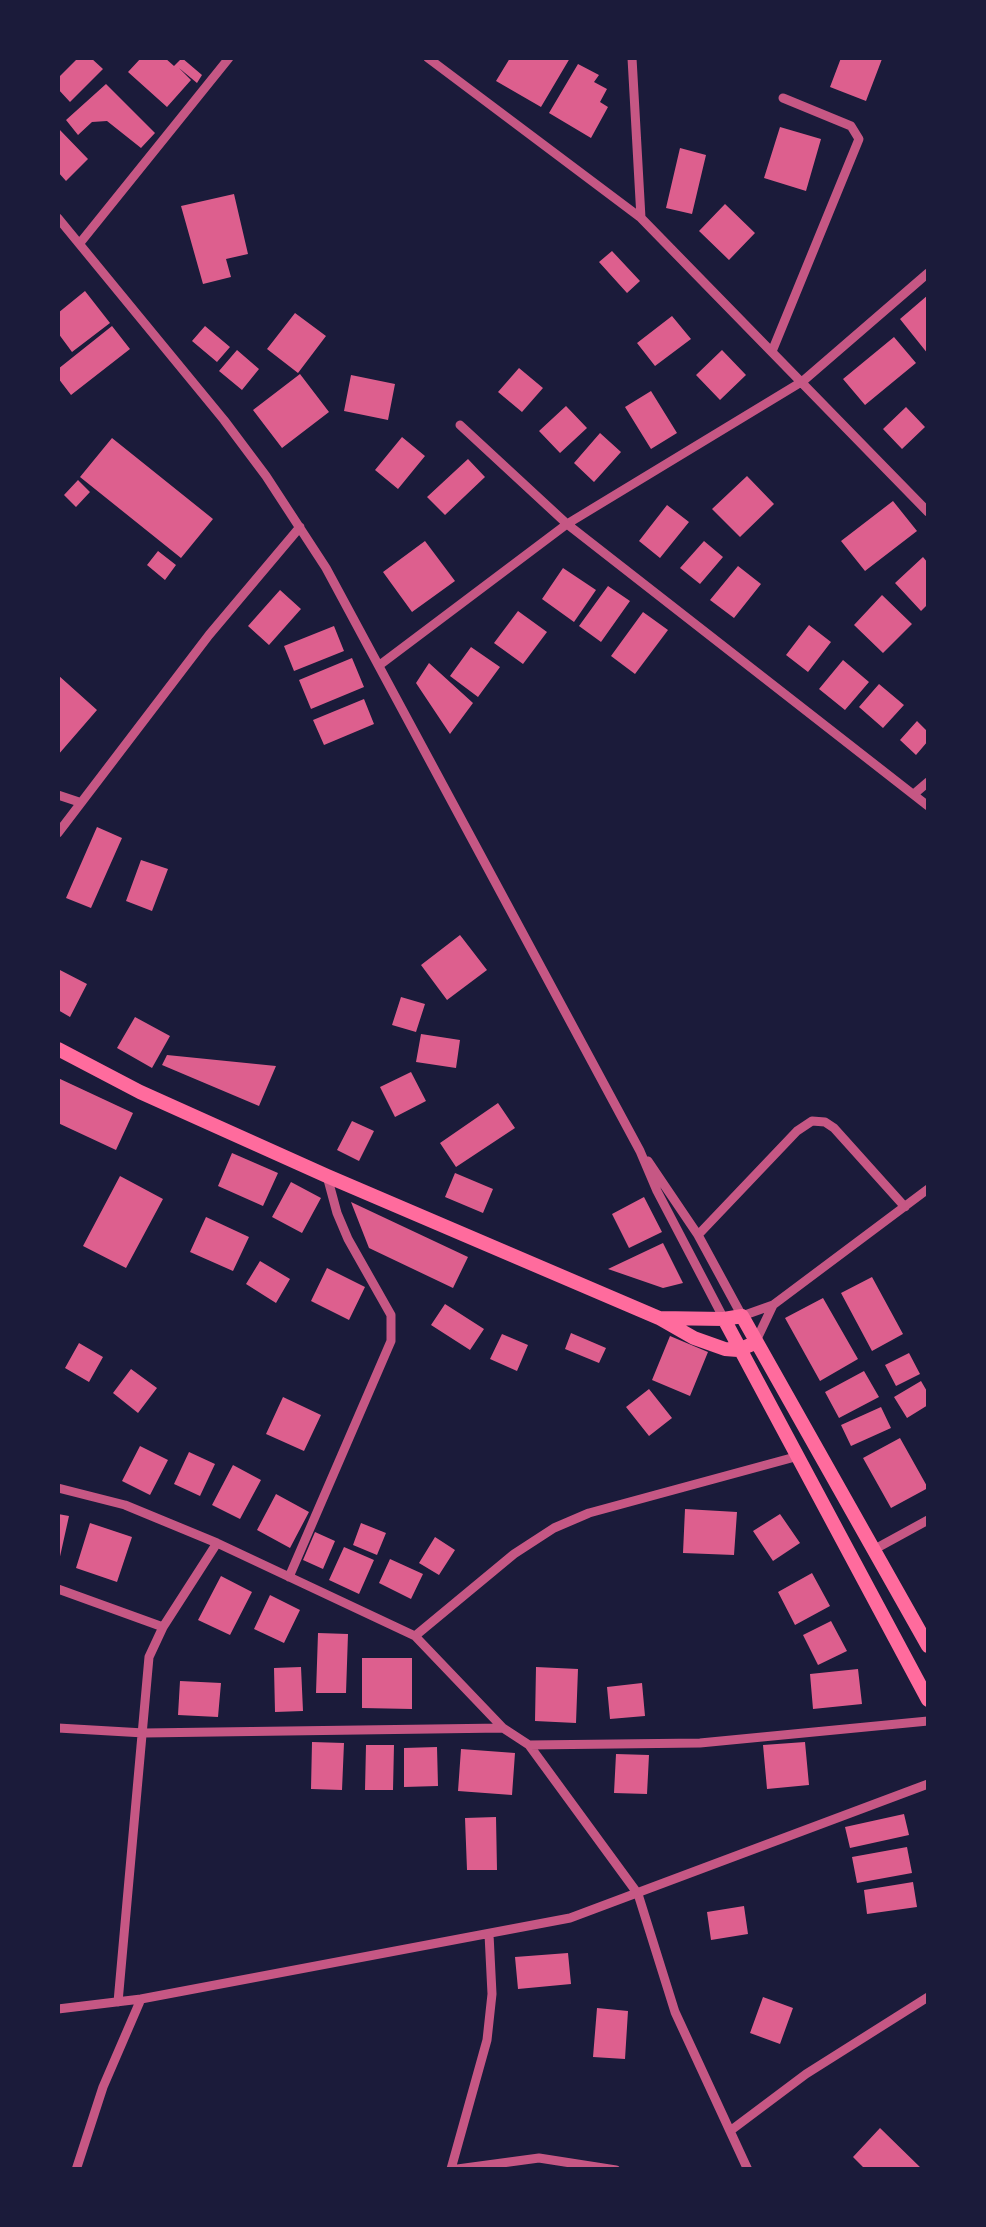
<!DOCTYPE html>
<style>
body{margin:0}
#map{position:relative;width:986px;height:2227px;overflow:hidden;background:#1b1b3a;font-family:"Asap Condensed",sans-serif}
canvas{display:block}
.frame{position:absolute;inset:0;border:60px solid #1b1b3a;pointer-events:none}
</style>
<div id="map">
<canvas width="986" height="2227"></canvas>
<div class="frame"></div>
</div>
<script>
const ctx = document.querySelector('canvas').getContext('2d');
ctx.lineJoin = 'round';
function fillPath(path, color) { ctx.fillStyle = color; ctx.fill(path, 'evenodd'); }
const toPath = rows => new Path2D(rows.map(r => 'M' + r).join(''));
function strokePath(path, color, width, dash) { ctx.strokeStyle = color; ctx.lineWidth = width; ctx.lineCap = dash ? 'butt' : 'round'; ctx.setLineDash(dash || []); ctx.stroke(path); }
fillPath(toPath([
 [78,58,91,58,103,69,70,102,58,89,58,78],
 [141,58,165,58,174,66,182,58,202,75,197,83,179,68,191,80,167,107,128,72],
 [510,58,570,58,541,107,496,81],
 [841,58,882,59,866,101,830,87],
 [578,64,599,75,594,82,607,89,600,102,608,107,591,138,549,113],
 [106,84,155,133,141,148,107,121,92,122,78,135,66,120],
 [780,127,821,139,806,191,764,178],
 [58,128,88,159,66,181,58,172],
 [680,148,706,155,692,214,666,208],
 [234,194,248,254,226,259,231,277,203,284,181,206],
 [725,204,755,233,729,260,699,231],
 [612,251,640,281,627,293,599,262],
 [85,291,110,323,72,352,58,333,58,313],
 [928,295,928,354,900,319],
 [295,313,326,336,298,373,267,349],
 [672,316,691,339,655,366,637,343],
 [112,326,130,349,71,395,58,378,58,369],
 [205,326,230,347,217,362,192,341],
 [894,337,916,363,865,405,843,379],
 [237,350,259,369,242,390,219,371],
 [722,350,746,375,720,400,696,375],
 [519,368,543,388,522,412,498,392],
 [300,374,329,412,282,448,253,410],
 [351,375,395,384,388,420,344,411],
 [651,391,677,433,651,449,625,407],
 [566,406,587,428,560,453,539,431],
 [906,407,925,427,902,449,883,429],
 [600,433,621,452,594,482,574,463],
 [402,437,425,456,398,489,375,470],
 [112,438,213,519,181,558,80,477],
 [468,459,485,477,445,515,427,497],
 [747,476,774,504,740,537,712,509],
 [78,480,90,492,76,507,64,495],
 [893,501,917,531,865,571,841,541],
 [667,505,689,522,660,558,639,541],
 [425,541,455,581,412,612,383,572],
 [704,541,723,557,700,584,680,568],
 [158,551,176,565,165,580,147,565],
 [923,557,928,563,928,604,921,611,895,583],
 [738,566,761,584,734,618,710,600],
 [563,568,596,590,574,622,542,599],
 [608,586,630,601,601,642,579,626],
 [280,590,301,609,269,645,248,626],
 [882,595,912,624,883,653,854,625],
 [518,611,547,632,523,664,494,643],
 [643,612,668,630,635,674,611,656],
 [809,625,831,642,808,672,786,655],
 [334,626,344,651,294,671,284,646],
 [471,647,500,667,478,697,450,676],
 [352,658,364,687,311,709,299,680],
 [843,660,869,682,845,710,819,689],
 [429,663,473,703,450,734,416,683],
 [58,675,97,710,58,755],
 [879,684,904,705,883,728,859,707],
 [364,699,374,724,324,745,313,720],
 [917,721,928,732,928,741,916,755,900,740],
 [97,827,122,838,91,908,66,898],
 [141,860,168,869,152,911,126,901],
 [460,935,487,970,447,1000,421,965],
 [58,969,87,984,70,1017,58,1010],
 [401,997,425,1004,416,1032,392,1025],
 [135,1017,170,1036,152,1068,117,1048],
 [421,1034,460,1040,456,1068,416,1062],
 [167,1055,276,1066,259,1106,162,1065],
 [411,1072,426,1101,395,1117,380,1087],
 [58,1078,133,1113,116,1150,58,1123],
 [498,1103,515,1128,456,1167,440,1143],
 [352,1121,374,1131,359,1161,337,1150],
 [232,1153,278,1173,263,1206,218,1186],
 [455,1173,493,1189,483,1213,445,1197],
 [120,1176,163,1199,126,1268,83,1246],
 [291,1182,321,1198,302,1233,272,1217],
 [644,1197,662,1232,629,1248,612,1214],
 [351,1202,468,1257,453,1288,369,1248],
 [206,1217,249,1237,233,1271,190,1252],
 [663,1243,683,1283,663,1288,608,1269],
 [260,1261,290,1279,276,1303,246,1284],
 [327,1268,365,1287,349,1320,311,1301],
 [872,1277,903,1334,872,1351,841,1293],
 [823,1298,858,1359,820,1381,785,1318],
 [445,1304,484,1329,470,1350,431,1325],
 [571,1333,606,1348,599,1363,565,1349],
 [502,1334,528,1345,517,1371,490,1359],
 [670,1336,708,1352,690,1396,652,1380],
 [79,1343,103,1357,89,1382,65,1368],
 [909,1353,920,1374,896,1386,885,1365],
 [131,1369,157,1388,138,1413,113,1393],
 [864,1371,879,1397,839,1418,825,1392],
 [921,1381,928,1393,928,1405,907,1418,894,1397],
 [649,1389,672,1418,649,1436,626,1407],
 [283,1397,321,1415,304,1451,266,1434],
 [881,1407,891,1428,851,1446,841,1425],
 [900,1438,928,1488,891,1508,863,1458],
 [140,1446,168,1460,150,1495,122,1481],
 [189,1452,215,1464,200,1496,174,1484],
 [233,1465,261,1480,240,1519,212,1505],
 [276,1494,309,1512,290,1548,257,1530],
 [685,1509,737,1512,734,1555,683,1553],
 [58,1514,69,1516,59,1561,58,1561],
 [780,1514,800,1543,773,1561,753,1531],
 [90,1523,132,1537,117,1582,76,1568],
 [361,1523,386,1533,377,1555,353,1545],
 [315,1532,335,1541,323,1569,303,1560],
 [435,1537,455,1550,439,1575,419,1563],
 [344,1547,374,1560,359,1594,329,1580],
 [390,1559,423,1574,411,1599,379,1583],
 [812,1573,830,1606,795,1625,778,1592],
 [221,1576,252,1592,230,1635,198,1620],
 [270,1595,300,1610,284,1643,254,1629],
 [831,1621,847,1651,818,1665,803,1635],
 [318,1633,348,1634,346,1693,316,1693],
 [362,1658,412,1658,412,1709,362,1708],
 [301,1667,303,1711,275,1712,274,1668],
 [536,1667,578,1669,576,1723,535,1721],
 [858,1669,862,1704,813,1709,810,1674],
 [180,1681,221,1683,218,1717,178,1715],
 [642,1683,645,1716,610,1719,607,1687],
 [312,1742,344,1743,342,1790,311,1789],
 [805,1742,809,1785,767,1789,763,1745],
 [366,1745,394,1745,393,1790,365,1790],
 [437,1747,438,1786,404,1787,404,1748],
 [461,1749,515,1753,512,1795,458,1791],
 [616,1754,649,1755,647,1794,614,1793],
 [904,1814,909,1835,850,1848,845,1827],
 [496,1817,497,1870,467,1870,465,1818],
 [907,1847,912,1873,857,1883,852,1857],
 [913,1882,917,1907,867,1914,864,1890],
 [744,1906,748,1934,711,1940,707,1912],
 [568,1953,571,1984,518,1989,515,1957],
 [763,1997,793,2008,780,2044,750,2033],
 [597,2008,628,2011,625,2059,593,2057],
 [880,2128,923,2170,866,2170,853,2157]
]), '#dd5f8e');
strokePath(toPath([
 [428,58,641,218,928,512],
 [632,58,641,218],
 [58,218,224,420,266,476,326,568,640,1151,657,1191,724,1319],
 [80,243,229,58],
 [773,349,859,139,851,126,783,98],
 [460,425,567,524,928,806],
 [381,664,567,524,803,381,928,273],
 [914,794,928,782],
 [58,795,79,802],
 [58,833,209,635,300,527],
 [648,1161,698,1235,742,1316,773,1305,928,1189],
 [698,1235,797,1131,812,1121,825,1122,834,1128,905,1207],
 [755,1343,773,1305],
 [58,1488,125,1505,217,1543,415,1636,503,1728,529,1745,638,1894,675,2012,748,2170],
 [875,1549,928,1520],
 [289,1577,391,1341,391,1315,348,1239,337,1213,327,1176],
 [58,1589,163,1627],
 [415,1636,514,1554,554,1528,589,1513,795,1457],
 [58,1728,144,1733,503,1728],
 [529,1745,700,1743,928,1721],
 [118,2002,149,1657,163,1627,217,1543],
 [58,2009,141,1999],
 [730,2131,806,2074,928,1997],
 [451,2169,487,2040,492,1994,489,1934],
 [76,2170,103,2087,141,1999,570,1918,928,1784],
 [450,2170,539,2158,616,2170]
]), '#c65784', 9);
strokePath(toPath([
 [58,1049,140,1092,327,1176,659,1318,694,1338,725,1349,738,1350,755,1343],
 [659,1318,724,1319,742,1316,928,1646],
 [724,1319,928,1700]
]), '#ff6b9d', 14);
</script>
